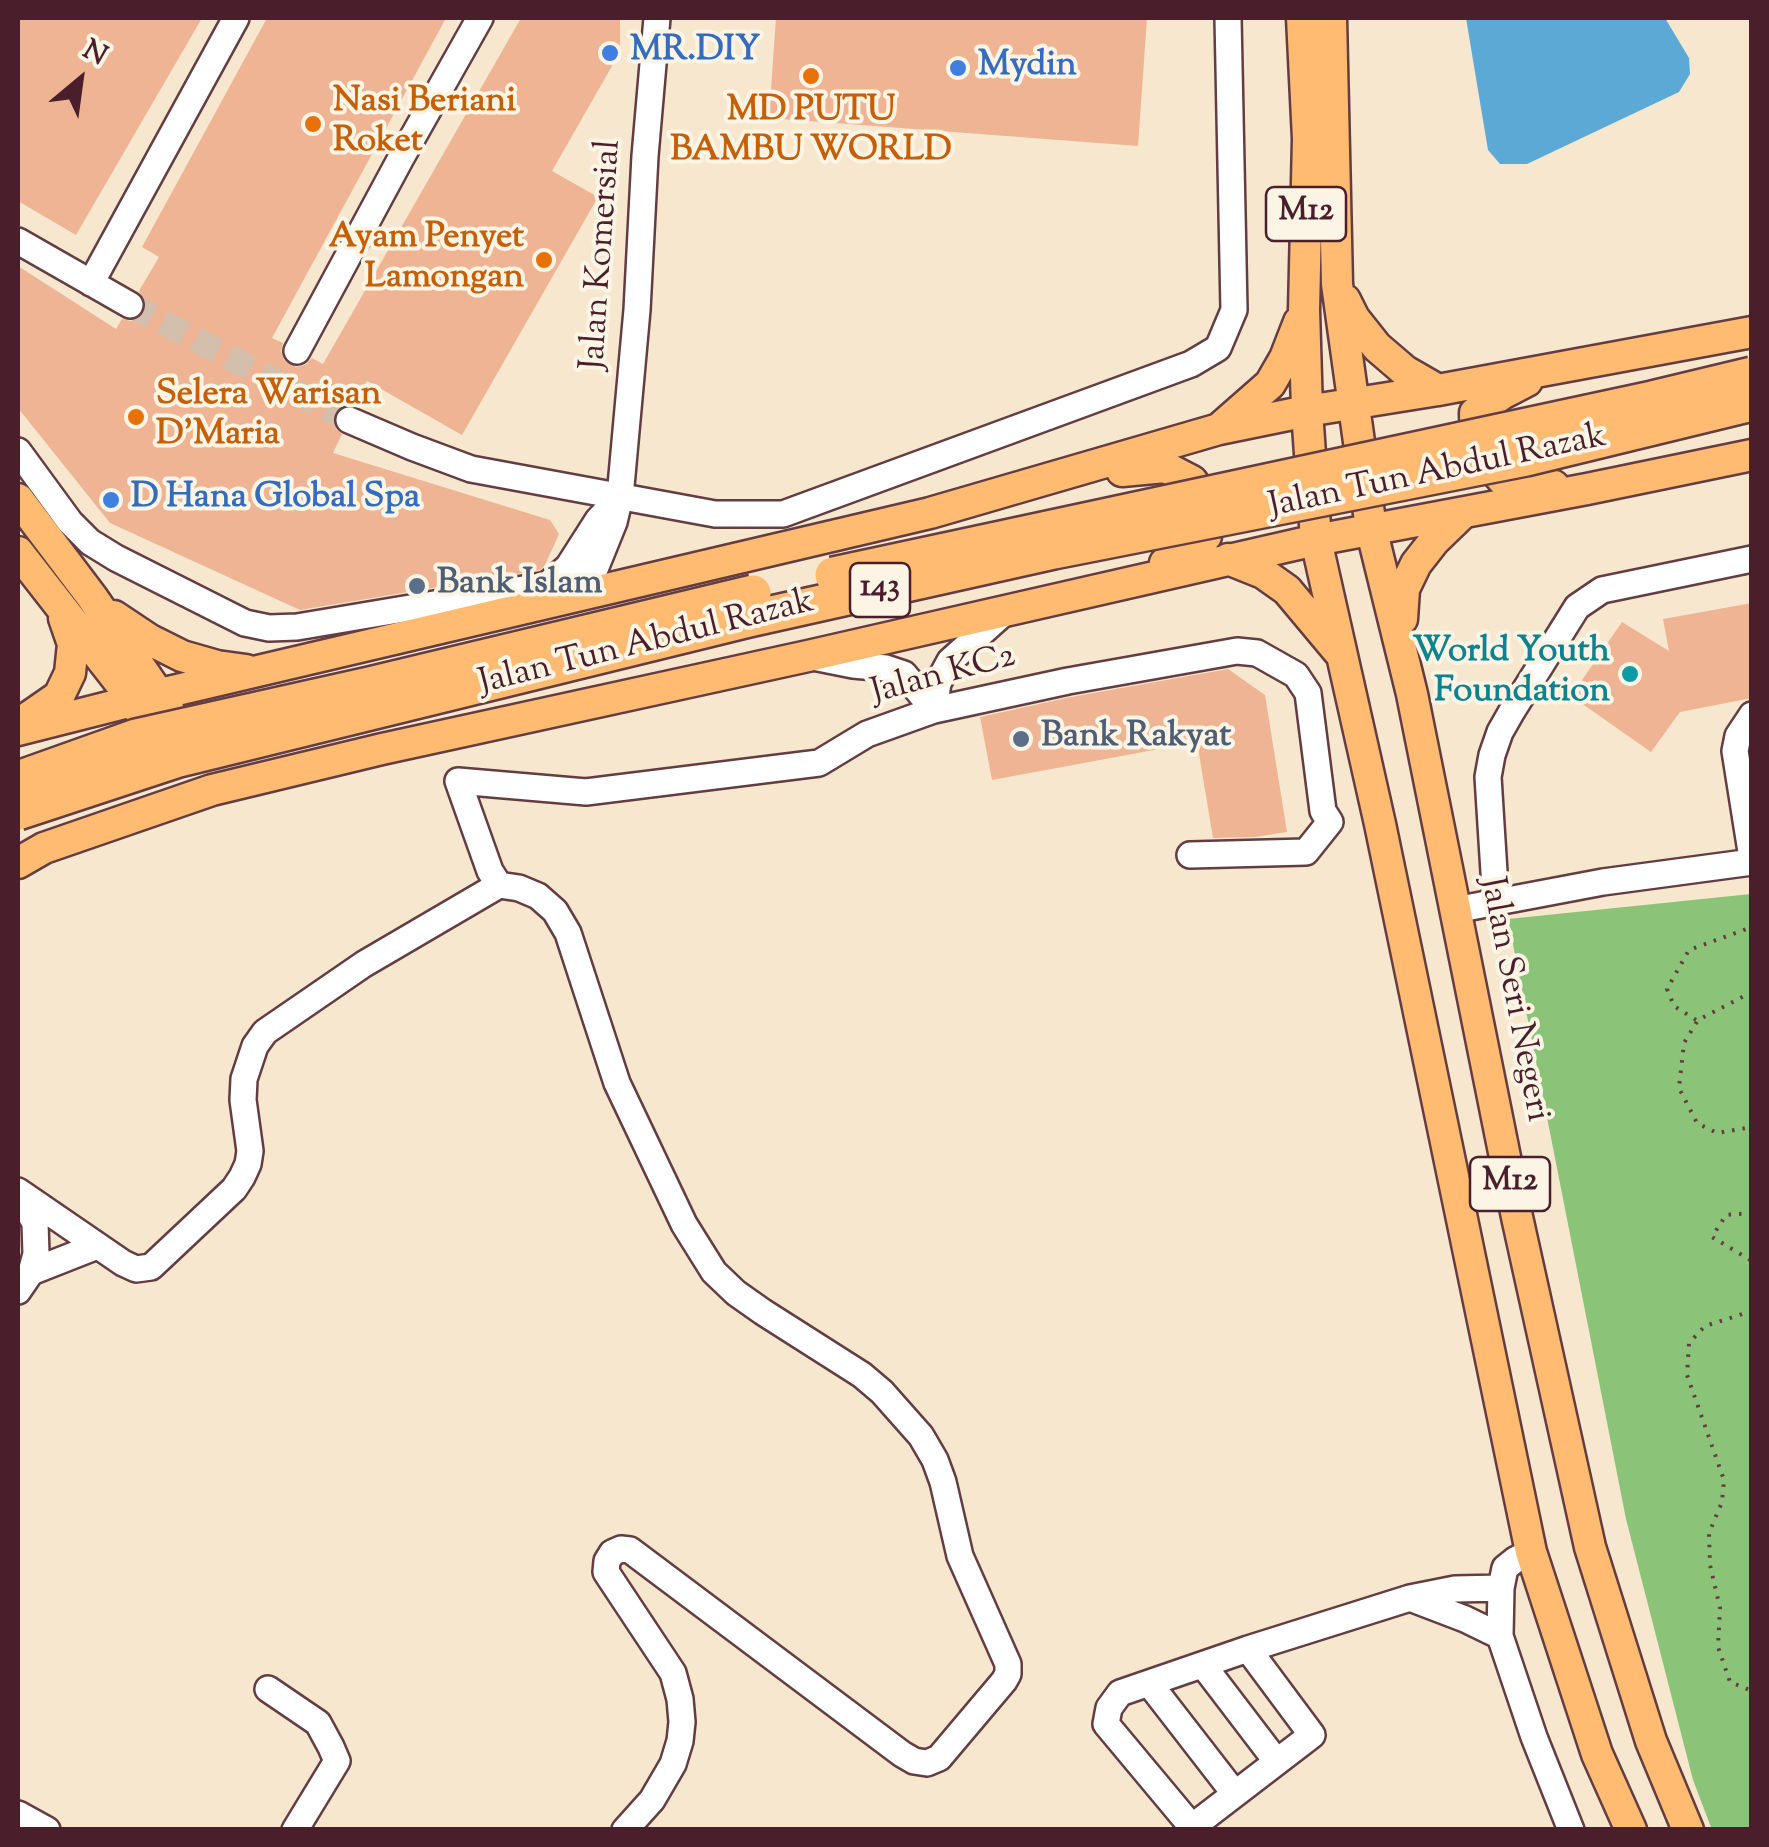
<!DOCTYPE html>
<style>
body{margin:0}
#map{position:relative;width:1769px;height:1847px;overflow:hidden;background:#f6e7ce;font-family:"Sorts Mill Goudy",serif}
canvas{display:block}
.frame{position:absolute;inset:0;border:20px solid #4a1f2b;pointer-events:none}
.north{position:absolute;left:30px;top:30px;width:100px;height:100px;-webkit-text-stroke:8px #fcf5e5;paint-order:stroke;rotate:29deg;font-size:28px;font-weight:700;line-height:40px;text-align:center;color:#4a1f2b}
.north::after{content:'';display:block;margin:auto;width:35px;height:45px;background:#4a1f2b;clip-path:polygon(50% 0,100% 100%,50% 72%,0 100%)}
</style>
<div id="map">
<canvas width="1769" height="1847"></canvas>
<div class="frame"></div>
<div class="north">N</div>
</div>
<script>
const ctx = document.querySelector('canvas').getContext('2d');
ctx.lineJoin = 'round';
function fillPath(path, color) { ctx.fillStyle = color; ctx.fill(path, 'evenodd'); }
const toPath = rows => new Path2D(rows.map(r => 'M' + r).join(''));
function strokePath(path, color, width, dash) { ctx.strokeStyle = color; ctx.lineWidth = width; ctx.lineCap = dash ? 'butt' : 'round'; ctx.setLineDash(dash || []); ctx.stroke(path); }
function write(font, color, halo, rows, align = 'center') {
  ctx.font = font + ' "Sorts Mill Goudy",serif'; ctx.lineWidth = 8; ctx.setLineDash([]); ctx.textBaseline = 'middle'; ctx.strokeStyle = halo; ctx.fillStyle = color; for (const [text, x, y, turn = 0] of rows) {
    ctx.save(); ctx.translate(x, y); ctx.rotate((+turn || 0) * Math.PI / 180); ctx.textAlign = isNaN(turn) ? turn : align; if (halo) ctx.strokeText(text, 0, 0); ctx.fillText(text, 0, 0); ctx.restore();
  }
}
fillPath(toPath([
 [1751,894,1752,1829,1712,1830,1693,1780,1626,1519,1508,919]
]), '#8bc478');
fillPath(toPath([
 [1466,18,1665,18,1689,58,1690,74,1679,92,1527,164,1500,164,1488,150]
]), '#5ca9d5');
fillPath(toPath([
 [18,18,202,18,76,235,18,201],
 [267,18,446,18,272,338,283,343,281,352,284,360,296,367,305,365,312,358,323,364,521,18,620,18,620,52,552,171,598,197,462,435,367,381,356,405,348,404,340,406,334,415,336,429,342,434,333,453,550,520,559,534,545,565,540,570,300,610,110,523,18,408,18,266,116,329,122,319,131,321,139,318,144,312,146,304,139,291,159,257,142,247],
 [776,18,1147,18,1138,146,769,118],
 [1752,603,1752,698,1680,712,1651,752,1571,696,1622,622,1669,651,1663,619],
 [1228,669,1265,695,1287,832,1255,837,1213,838,1197,742,992,780,980,717,1071,697]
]), '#eeb494');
strokePath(toPath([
 [130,305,349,420]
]), '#d4bfad', 25, [25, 12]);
const minor = toPath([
 [18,241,130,305],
 [91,283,236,18],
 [297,351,401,158,480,18],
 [349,420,412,447,471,469,715,514,783,514,1191,364,1218,348,1234,310,1228,18],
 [18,451,70,522,90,542,116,558,245,623,269,628,297,627,547,585,568,567,598,520,620,497],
 [564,600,583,586,595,569,614,522,620,497,637,310,645,156,657,18],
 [813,657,853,665,886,668,904,674,934,710],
 [934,710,938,683,950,661,1007,610],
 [1752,715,1738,736,1735,751,1752,858],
 [1496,904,1488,777,1492,755,1500,732,1512,711,1577,607,1602,590,1752,559],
 [1455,910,1603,882,1752,862],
 [18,1191,123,1263,136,1269,151,1267,234,1189,242,1177,248,1164,250,1151,243,1100,244,1079,255,1046,265,1032,364,964,499,885],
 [31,1272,97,1246],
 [18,1291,31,1272,36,1254,35,1223,20,1196],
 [1531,1552,1515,1560,1505,1568,1501,1588,1500,1636,1534,1737,1571,1830],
 [1410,1598,1465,1619,1500,1636],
 [1248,1649,1312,1735,1192,1827,1106,1724,1109,1708,1120,1693,1248,1649,1410,1598,1455,1589,1501,1588],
 [1203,1665,1277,1762],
 [1149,1683,1235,1794],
 [268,1689,318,1723,331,1747,337,1761,295,1830],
 [18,1814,47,1830],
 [625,1830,652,1800,673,1764,680,1741,682,1722,680,1699,673,1673,606,1572,607,1561,612,1553,621,1549,630,1550,902,1754,914,1761,927,1763,939,1758,1004,1681,1008,1674,1008,1664,960,1556,943,1482,935,1460,921,1436,882,1392,862,1375,763,1312,736,1293,714,1272,684,1224,617,1083,568,933,555,911,538,896,519,888,499,885,490,871,458,781,586,792,819,763,867,734,934,710,1068,681,1237,651,1257,653,1296,675,1308,693,1323,811,1330,822,1306,852,1190,855]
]);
const major = toPath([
 [1302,18,1308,139,1304,310,1307,411,1316,540,1380,824,1531,1552,1597,1754,1631,1830],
 [1331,18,1337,284,1371,528,1412,694,1517,1217,1590,1547,1651,1741,1688,1830],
 [1345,300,1354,318,1377,347,1405,371,1438,390],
 [1527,381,1502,394,1475,413,1476,450,1503,480,1554,486],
 [1221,427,1270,384,1285,358,1299,322],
 [1122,471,1165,467,1192,481,1208,505,1206,536,1189,555,1165,563],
 [18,499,92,597,168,708],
 [18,552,135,702,143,717],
 [1228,559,1263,573,1287,590,1338,651],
 [114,616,150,640,182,656,217,666,246,670],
 [1402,619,1404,589,1416,564,1434,541,1463,513],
 [20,723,59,696,70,673,73,644,64,618],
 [18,730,160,694,930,513,1219,429,1307,411,1438,390,1752,332],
 [18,863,44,848,212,790,382,749,808,656,1316,540,1587,489,1752,455]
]);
strokePath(minor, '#643d43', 30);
strokePath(major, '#643d43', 35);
strokePath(toPath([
 [1752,992,1698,1020,1684,1043,1679,1088,1697,1123,1717,1133,1752,1127],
 [1696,1020,1674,1006,1667,989,1689,950,1752,927],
 [1752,1213,1726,1215,1712,1237,1752,1261],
 [1752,1311,1705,1326,1689,1343,1687,1375,1724,1480,1722,1502,1709,1533,1710,1565,1720,1608,1718,1647,1730,1682,1752,1691]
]), '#643d43', 4, [2.5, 8]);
strokePath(minor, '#fff', 25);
strokePath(major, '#ffbb71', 30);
const highwayBridge = toPath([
 [833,575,1652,399,1752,375],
 [18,779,136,737,369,685,753,593],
 [18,812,179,759,749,619,1054,551,1526,458,1752,403]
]);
strokePath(highwayBridge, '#643d43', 40, []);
strokePath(highwayBridge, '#ffbb71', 35);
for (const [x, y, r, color] of [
 [610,53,10,"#3f7fe0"],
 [958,68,10,"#3f7fe0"],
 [811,76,10,"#e8710a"],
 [313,124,10,"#e8710a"],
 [544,260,10,"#e8710a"],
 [136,417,10,"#e8710a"],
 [111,500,10,"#3f7fe0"],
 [417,586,10,"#5c6f8a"],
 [1630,674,10,"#0f9aa8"],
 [1021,739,10,"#5c6f8a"]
]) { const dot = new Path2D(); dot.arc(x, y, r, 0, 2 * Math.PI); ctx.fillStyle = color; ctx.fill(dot); strokePath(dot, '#fcf5e5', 4); }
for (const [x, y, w] of [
 [1306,214,80],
 [880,590,60],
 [1510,1184,80]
]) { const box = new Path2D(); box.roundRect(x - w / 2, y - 27, w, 54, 8); ctx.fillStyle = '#fcf5e5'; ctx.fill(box); strokePath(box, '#4a1f2b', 2.5); }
write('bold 32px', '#4a1f2b', null, [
 ["M12",1306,214],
 ["143",880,590],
 ["M12",1510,1184]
]);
write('bold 35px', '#366cbe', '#fcf5e5', [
 ["MR.DIY",630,53],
 ["Mydin",978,68],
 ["D Hana Global Spa",131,500]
], 'left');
write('bold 35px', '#c56008', '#fcf5e5', [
 ["Nasi Beriani",333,104],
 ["Roket",333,144],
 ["MD PUTU",811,113,"center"],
 ["BAMBU WORLD",811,153,"center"],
 ["Ayam Penyet",524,240,"right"],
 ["Lamongan",524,280,"right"],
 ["Selera Warisan",156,397],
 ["D'Maria",156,437]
], 'left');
write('35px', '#4a1f2b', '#fcf5e5', [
 ["Jalan Komersial",604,255,-86],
 ["Jalan Tun Abdul Razak",1438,474,-12],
 ["Jalan Tun Abdul Razak",647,645,-14],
 ["Jalan KC2",944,677,-15],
 ["Jalan Seri Negeri",1512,1000,79]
]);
write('bold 35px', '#4e5e75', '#fcf5e5', [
 ["Bank Islam",437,586],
 ["Bank Rakyat",1041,739]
], 'left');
write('bold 35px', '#0d838f', '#fcf5e5', [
 ["World Youth",1610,654],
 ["Foundation",1610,694]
], 'right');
</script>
